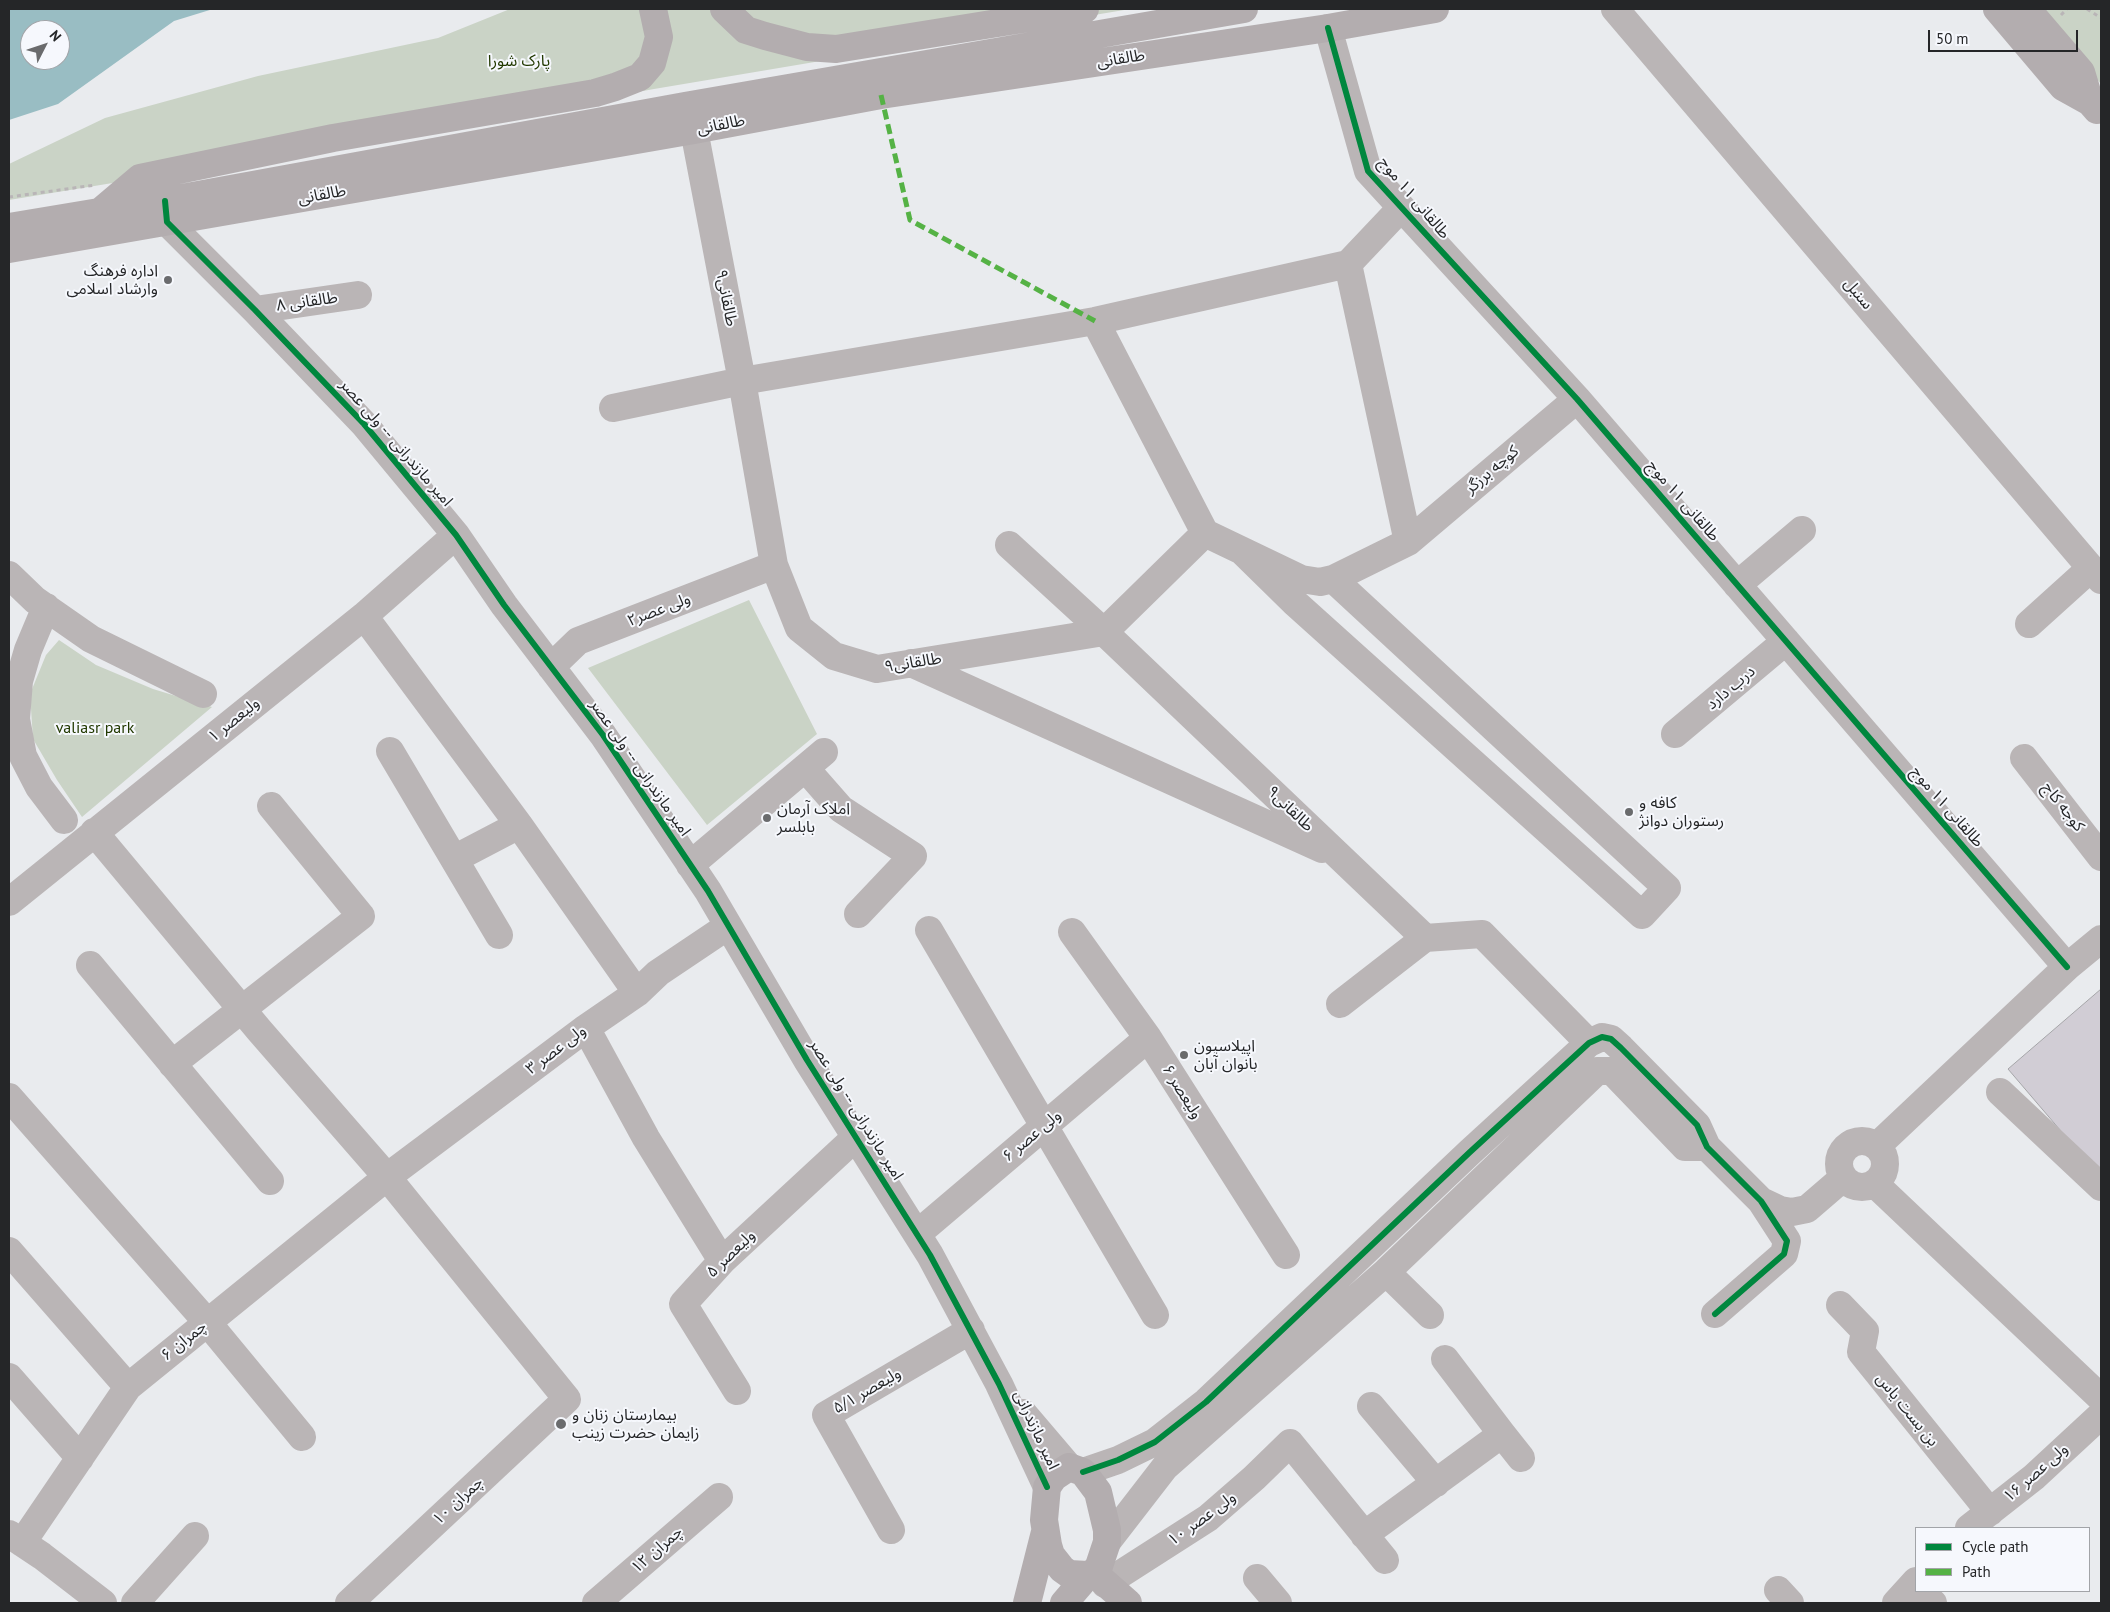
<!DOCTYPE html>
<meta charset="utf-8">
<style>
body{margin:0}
#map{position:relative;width:2110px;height:1612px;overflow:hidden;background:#e9ebee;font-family:"PT Sans",sans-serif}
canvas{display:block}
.frame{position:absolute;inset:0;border:10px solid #252628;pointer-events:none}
.legend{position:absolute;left:1915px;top:1527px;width:175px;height:65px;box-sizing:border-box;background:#f6f8fd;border:1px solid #a2a4a8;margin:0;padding:6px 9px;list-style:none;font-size:15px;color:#252628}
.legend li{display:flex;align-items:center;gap:10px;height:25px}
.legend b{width:25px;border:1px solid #a2a4a8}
.north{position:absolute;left:20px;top:20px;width:50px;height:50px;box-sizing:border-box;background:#f6f8fd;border:1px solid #a2a4a8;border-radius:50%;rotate:49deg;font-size:14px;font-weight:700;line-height:20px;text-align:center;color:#252628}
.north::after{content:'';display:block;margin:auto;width:18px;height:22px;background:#6a6b6d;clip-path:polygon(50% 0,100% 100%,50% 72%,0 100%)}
.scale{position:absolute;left:1928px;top:30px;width:150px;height:22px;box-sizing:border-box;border:2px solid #252628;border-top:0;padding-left:6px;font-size:15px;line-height:18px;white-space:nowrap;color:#252628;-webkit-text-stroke:4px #f6f8fd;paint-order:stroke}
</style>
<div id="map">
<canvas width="2110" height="1612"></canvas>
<div class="frame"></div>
<ul class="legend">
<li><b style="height:6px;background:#00873e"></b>Cycle path</li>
<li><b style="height:6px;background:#55b245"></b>Path</li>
</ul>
<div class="north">N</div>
<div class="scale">50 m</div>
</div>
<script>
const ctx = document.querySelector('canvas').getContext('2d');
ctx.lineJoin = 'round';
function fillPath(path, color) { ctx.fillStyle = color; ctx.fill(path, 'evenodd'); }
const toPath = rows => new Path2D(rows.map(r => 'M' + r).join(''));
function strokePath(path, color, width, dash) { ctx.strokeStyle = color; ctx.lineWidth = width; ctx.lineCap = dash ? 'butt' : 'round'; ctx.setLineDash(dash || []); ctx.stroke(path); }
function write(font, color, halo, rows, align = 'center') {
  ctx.font = font + ' "PT Sans","Noto Sans Arabic",sans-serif'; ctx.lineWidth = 4; ctx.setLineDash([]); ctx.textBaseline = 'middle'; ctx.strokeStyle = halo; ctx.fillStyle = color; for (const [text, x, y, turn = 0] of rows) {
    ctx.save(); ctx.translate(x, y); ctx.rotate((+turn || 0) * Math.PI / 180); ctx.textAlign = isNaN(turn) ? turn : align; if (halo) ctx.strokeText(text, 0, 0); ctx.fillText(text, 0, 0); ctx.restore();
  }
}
fillPath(toPath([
 [510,9,1130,9,654,89,277,156,9,200,9,164,105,118,258,76,438,38],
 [2039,9,2101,9,2101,84,2045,16],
 [749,600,817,734,707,825,588,668],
 [59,640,96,665,153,689,212,707,82,817,57,780,33,739,30,694,46,655]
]), '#cad3c6');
fillPath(toPath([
 [9,9,213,9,174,21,58,104,9,120],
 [30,30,60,30,60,60,30,60]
]), '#99bdc3');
const building = toPath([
 [2101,989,2101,1178,2008,1069,2101,989]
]);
fillPath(building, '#d1cdd5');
strokePath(building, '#a5a5a8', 1);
strokePath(toPath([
 [2087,9,2101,18],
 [2061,15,2067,9],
 [9,197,95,185]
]), '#b9b5b7', 3, [4, 4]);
strokePath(toPath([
 [1615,9,2101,580],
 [1328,28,1368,171,1577,399,2067,967],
 [694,130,742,381,774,565,799,628,834,656,877,669,1104,632],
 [165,201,167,222,255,310,364,424,456,535,504,605,603,735,708,891,807,1060,930,1255,999,1384,1047,1487],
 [1348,264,1408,542],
 [255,310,358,295],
 [1095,321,1205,533,1301,579,1320,582,1333,579,1408,542,1577,399],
 [613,408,742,381,1095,321,1348,264,1401,208],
 [1009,545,1104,632,1425,938],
 [1242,551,1294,602,1642,915,1667,888,1333,579],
 [9,575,35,600,91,639,203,694],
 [1737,585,1802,530],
 [46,607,28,650,19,681,16,719,23,756,39,787,64,820],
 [364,616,519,825,637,993],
 [2029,624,2091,568],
 [1104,632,1205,533],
 [911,663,1322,849],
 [551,667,578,641,774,565],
 [1675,734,1786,641],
 [390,751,499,935],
 [2024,758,2101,857],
 [805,768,841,809,913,856,858,914],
 [94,832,259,1030,387,1177,567,1399,349,1603],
 [454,859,519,825],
 [690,865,824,752],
 [9,902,364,616,456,535],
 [929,930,1155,1315],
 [1072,932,1148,1038,1286,1255],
 [90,965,270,1181],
 [1340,1004,1425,938,1482,934,1589,1043],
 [586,1028,646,1138,722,1261],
 [172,1064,361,916,271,806],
 [2000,1092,2101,1187],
 [9,1097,207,1322,302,1437],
 '1839 1164a23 23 0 1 1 46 0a23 23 0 1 1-46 0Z',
 [1877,1146,2067,967,2101,939],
 [1875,1184,2101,1398],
 [1761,1201,1780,1210,1792,1212,1807,1209,1843,1178],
 [917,1234,1148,1038],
 [9,1251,128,1387],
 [1386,1272,1430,1315],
 [1840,1305,1865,1331,1861,1352,1990,1512],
 [9,1377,80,1458],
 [737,1391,683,1304,722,1261,856,1137],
 [1371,1406,1436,1483],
 [1023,1413,1069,1467],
 [1502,1434,1521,1458],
 [1083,1472,1118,1460,1155,1442,1206,1402,1470,1152,1589,1043,1602,1037,1611,1039,1621,1048,1697,1125,1707,1147,1761,1201,1787,1241,1784,1254,1715,1314],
 [1969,1528,2034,1477,2101,1415],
 [891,1530,826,1415,971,1330],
 [9,1534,42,1556,103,1603],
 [1364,1535,1502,1434,1445,1359],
 [1107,1542,1165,1467,1386,1272,1597,1071,1612,1071,1685,1147,1707,1147],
 [22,1543,128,1387,387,1177,586,1028,637,993,658,973,728,926],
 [1257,1578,1278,1603],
 [1105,1584,1208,1518,1254,1478,1290,1443,1385,1560],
 [1778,1590,1790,1603],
 [1917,1591,1933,1603],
 [135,1603,195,1536],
 [596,1603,719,1497],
 [1896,1603,1916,1581]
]), '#bab5b6', 28);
strokePath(toPath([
 [724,9,746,30,765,36,807,47,836,49,1085,9],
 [1997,9,2063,87,2090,102],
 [2027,9,2081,72,2090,102,2097,110],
 [101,211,140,178,333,138,595,93,615,87,640,77,652,63,659,37,653,9],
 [9,227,165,201,685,106,1244,9],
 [9,249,694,130,881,95,1328,28,1435,9],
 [1069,1467,1083,1472,1098,1492,1107,1530,1107,1542,1099,1566,1094,1573,1088,1575,1069,1574,1062,1569,1051,1555,1048,1545,1044,1520,1047,1487,1054,1477,1069,1467],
 [1094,1573,1128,1603],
 [1027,1603,1045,1532],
 [1064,1603,1088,1575]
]), '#b3adaf', 28);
strokePath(toPath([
 [881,95,910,220,1095,321]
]), '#55b245', 5, [10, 5]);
strokePath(toPath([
 [1328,28,1368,171,1577,399,2067,967],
 [165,201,167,222,255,310,364,424,456,535,504,605,603,735,708,891,807,1060,930,1255,999,1384,1047,1487],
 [1083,1472,1118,1460,1155,1442,1206,1402,1470,1152,1589,1043,1602,1037,1611,1039,1621,1048,1697,1125,1707,1147,1761,1201,1787,1241,1784,1254,1715,1314]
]), '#00873e', 6);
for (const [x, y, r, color] of [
 [168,280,5,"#6a6b6d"],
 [1629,812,5,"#6a6b6d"],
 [767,818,5,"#6a6b6d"],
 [1184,1055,5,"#6a6b6d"],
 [561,1424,6,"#6a6b6d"]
]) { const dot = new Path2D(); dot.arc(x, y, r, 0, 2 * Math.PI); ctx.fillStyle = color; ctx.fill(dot); strokePath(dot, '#f6f8fd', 2); }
write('16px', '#252628', '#f6f8fd', [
 ["طالقانی",1121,59,-9],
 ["طالقانی",721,125,-11],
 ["طالقانی",322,195,-10],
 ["طالقانی ۱۱ موج",1414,198,50],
 ["سنبل",1858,294,50],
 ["طالقانی۹",726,298,79],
 ["طالقانی ۸",307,302,-8],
 ["امیر مازندرانی -- ولی عصر",396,443,49],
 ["کوچه برزگر",1492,470,-40],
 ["طالقانی ۱۱ موج",1683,501,49],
 ["ولی عصر۲",659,610,-21],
 ["طالقانی۹",913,663,-9],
 ["درب دارد",1731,688,-40],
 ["ولیعصر ۱",234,720,-39],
 ["امیر مازندرانی -- ولی عصر",640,768,55],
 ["طالقانی ۱۱ موج",1947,807,49],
 ["کوجه کاج",2063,807,52],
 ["طالقانی۹",1290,809,44],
 ["ولی عصر ۳",556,1050,-37],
 ["ولیعصر ۶",1182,1092,58],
 ["امیر مازندرانی -- ولی عصر",856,1110,58],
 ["ولی عصر ۶",1032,1136,-40],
 ["ولیعصر ۵",731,1254,-44],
 ["چمران ۶",184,1341,-39],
 ["ولیعصر ۵/۱",867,1391,-30],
 ["بن بست یاس",1907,1410,51],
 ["امیر مازندرانی",1036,1430,65],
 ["ولی عصر ۱۶",2036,1473,-41],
 ["چمران ۱۰",458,1501,-43],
 ["ولی عصر ۱۰",1202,1519,-36],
 ["چمران ۱۲",657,1550,-41]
]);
write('16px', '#223900', '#f6f8fd', [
 ["پارک شورا",519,61],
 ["valiasr park",95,728]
]);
write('16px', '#252628', '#f6f8fd', [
 ["اداره فرهنگ",158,271,"right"],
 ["وارشاد اسلامی",158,289,"right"],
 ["کافه و",1639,803],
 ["رستوران دوانژ",1639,821],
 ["املاک آرمان",777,809],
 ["بابلسر",777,827],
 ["اپیلاسیون",1194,1046],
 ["بانوان آبان",1194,1064],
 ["بیمارستان زنان و",572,1415],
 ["زایمان حضرت زینب",572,1433]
], 'left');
</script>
